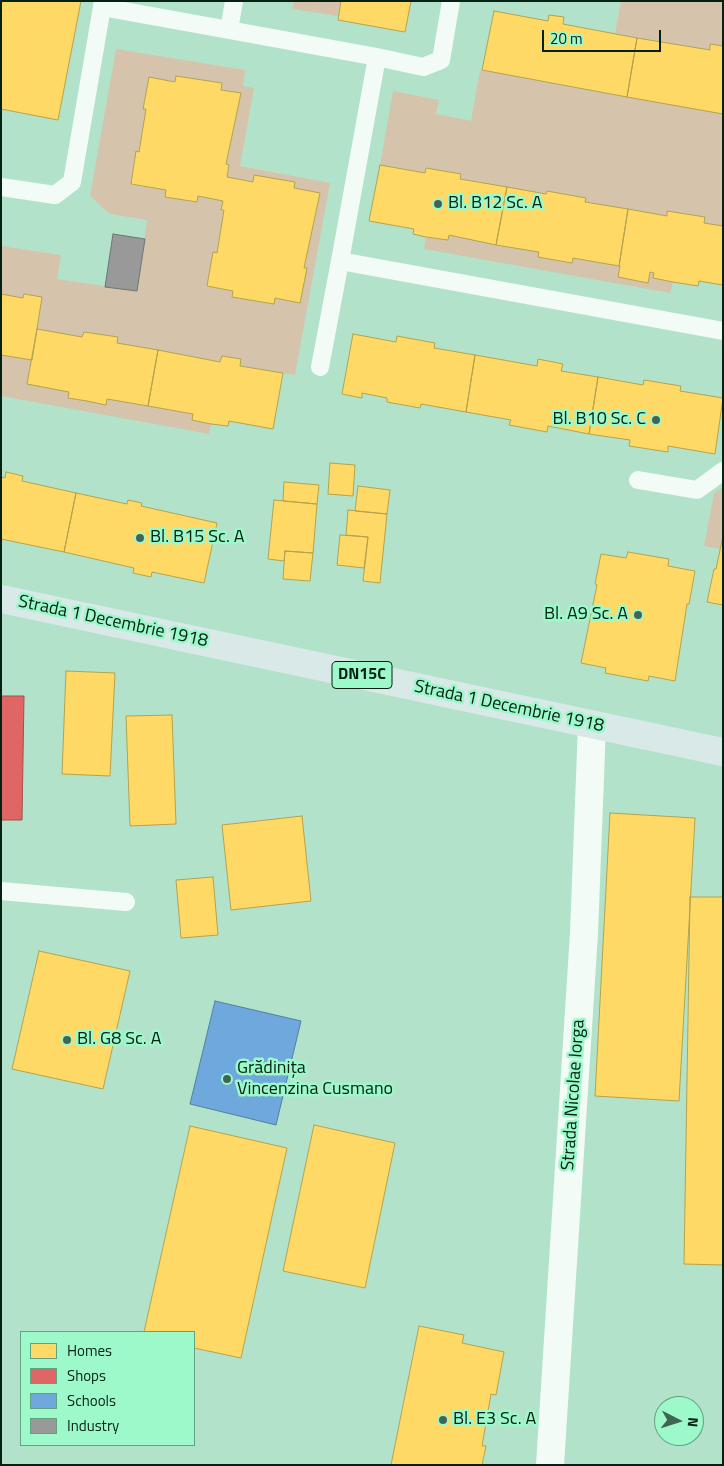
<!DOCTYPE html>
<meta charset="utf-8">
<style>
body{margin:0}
#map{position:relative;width:724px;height:1466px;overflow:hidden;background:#b2e3ca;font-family:"Titillium Web",sans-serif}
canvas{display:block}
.frame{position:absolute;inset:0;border:2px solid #042114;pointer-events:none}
.legend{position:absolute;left:20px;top:1331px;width:175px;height:115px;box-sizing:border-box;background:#9df8ca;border:1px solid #60a281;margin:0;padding:6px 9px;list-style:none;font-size:15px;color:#042114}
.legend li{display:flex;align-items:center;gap:10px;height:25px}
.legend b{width:25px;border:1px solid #60a281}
.north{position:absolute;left:654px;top:1396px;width:50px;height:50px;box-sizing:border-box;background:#9df8ca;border:1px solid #60a281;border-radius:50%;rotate:95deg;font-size:14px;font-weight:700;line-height:20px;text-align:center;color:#042114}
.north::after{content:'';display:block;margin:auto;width:18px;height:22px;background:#416554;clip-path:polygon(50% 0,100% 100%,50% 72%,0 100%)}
.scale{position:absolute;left:542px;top:30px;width:119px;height:22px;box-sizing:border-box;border:2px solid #042114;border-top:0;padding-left:6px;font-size:15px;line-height:18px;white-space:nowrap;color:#042114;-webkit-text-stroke:4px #9df8ca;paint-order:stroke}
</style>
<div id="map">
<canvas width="724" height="1466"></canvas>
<div class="frame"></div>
<ul class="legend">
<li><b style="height:14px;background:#ffd966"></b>Homes</li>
<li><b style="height:14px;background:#e06666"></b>Shops</li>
<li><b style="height:14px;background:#6fa8dc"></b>Schools</li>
<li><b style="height:14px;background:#999"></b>Industry</li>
</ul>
<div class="north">N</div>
<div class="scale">20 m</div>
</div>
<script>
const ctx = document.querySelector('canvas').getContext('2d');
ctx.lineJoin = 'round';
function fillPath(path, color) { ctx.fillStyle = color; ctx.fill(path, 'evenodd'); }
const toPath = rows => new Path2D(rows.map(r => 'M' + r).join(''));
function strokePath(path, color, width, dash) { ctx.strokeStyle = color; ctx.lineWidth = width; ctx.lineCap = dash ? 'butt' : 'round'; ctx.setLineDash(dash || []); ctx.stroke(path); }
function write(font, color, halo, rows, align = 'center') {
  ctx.font = font + ' "Titillium Web",sans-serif'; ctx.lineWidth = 5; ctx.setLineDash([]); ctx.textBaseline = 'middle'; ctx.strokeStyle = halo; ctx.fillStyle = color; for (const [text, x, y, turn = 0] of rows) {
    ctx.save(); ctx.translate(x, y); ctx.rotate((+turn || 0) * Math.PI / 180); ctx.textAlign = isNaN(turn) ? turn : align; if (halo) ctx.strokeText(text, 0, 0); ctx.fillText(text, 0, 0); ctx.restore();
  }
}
fillPath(toPath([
 [294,1,341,1,338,16,292,9],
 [621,1,723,1,723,46,710,44,710,50,615,34],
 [116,49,245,70,243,86,254,88,240,166,330,183,295,375,240,366,241,359,222,356,220,362,117,343,118,337,84,332,82,337,37,329,42,297,24,294,23,298,1,294,1,246,61,255,57,279,137,291,147,220,110,214,90,196],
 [176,76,222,83,221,90,241,93,226,164,229,165,227,177,253,182,254,175,295,182,294,188,320,193,304,268,306,269,300,303,275,298,273,304,232,297,233,291,207,286,213,253,217,253,224,210,223,201,198,196,196,202,166,197,166,190,131,185,136,152,139,152,146,109,143,108,149,77,175,82],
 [480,70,723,114,723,226,704,223,704,217,667,211,667,216,585,202,585,198,548,191,546,194,460,179,461,174,426,168,425,173,380,165,393,91,439,100,436,114,471,121],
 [449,235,539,252,538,257,572,263,573,258,619,266,620,266,619,277,648,283,650,272,654,273,654,278,673,282,670,293,424,249,426,237,447,240],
 [1,355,32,360,69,392,68,398,106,404,107,399,193,414,192,420,211,424,209,434,1,396],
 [723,487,723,536,720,549,704,546,714,493]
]), '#d5c4ab');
const homes = toPath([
 [1,1,81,1,58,120,1,109,1,1],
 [341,1,411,1,405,32,338,20,341,1],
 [494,11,548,21,549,15,564,17,563,24,637,38,627,97,482,70,494,11],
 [637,38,710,50,710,44,723,46,723,114,627,97,637,38],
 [176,76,222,83,221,90,241,93,226,164,229,165,227,177,253,182,254,175,295,182,294,188,320,193,304,268,307,268,300,303,275,298,274,304,232,297,233,291,207,286,213,252,217,253,224,210,221,210,223,201,198,196,197,202,165,197,166,190,131,184,136,151,139,152,146,109,143,109,149,77,175,82,176,76],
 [380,165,425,173,426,168,461,174,460,179,507,187,496,245,449,235,448,240,426,237,413,234,414,229,369,221,380,165],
 [507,187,546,194,547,191,586,198,585,202,628,209,619,266,573,258,572,263,538,257,539,252,496,245,507,187],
 [628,209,667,216,667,211,705,217,704,223,723,226,723,285,699,281,698,286,673,282,653,278,654,273,650,272,648,283,618,277,620,266,619,266,628,209],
 [1,294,23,298,24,294,42,297,32,360,1,355,1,294],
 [37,329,82,337,84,332,118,337,117,343,158,350,148,406,107,399,106,405,87,401,68,398,69,392,27,384,37,329],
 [353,334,396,342,397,336,435,343,434,348,475,355,466,412,421,404,420,408,387,402,387,398,362,393,362,398,342,394,353,334],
 [158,350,220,362,222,356,241,359,240,366,283,373,273,429,229,421,228,426,211,424,192,420,193,414,148,406,158,350],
 [475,355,537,366,538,359,563,364,561,371,598,377,589,434,548,426,547,432,509,425,511,420,466,412,475,355],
 [598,377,643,385,644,380,681,386,680,391,723,398,715,454,668,446,668,452,629,446,630,440,589,434,598,377],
 [330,463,355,465,353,496,328,494,330,463],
 [6,472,23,476,22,481,76,493,64,552,1,539,1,477,5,478,6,472],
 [284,482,319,485,317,504,283,501,284,482],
 [358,486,390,490,387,514,355,511,358,486],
 [76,493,127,504,128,500,142,503,141,506,217,523,204,583,152,572,151,577,133,573,134,568,64,552,76,493],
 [274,500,317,504,313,553,285,551,284,561,268,559,274,500],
 [348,510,387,514,380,583,363,581,368,537,346,535,348,510],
 [340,535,368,537,364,568,337,565,340,535],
 [723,536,723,605,707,602,714,569,716,569,723,536],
 [285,551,313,553,310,581,283,579,285,551],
 [628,552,669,559,668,566,695,571,689,604,687,604,675,681,649,676,648,681,605,673,606,668,581,663,597,585,595,584,601,554,626,558,628,552],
 [66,671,115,673,110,776,62,774,66,671],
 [172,715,176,824,130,826,126,716,172,715],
 [610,813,695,818,679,1101,595,1096,610,813],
 [302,816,311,901,231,910,222,825,302,816],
 [213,877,218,935,181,938,176,880,213,877],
 [690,897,723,897,723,1265,684,1264,690,897],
 [39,951,130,971,103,1089,12,1069,39,951],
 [314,1125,395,1143,365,1288,283,1271,314,1125],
 [190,1126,287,1148,241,1358,194,1348,194,1332,144,1332,190,1126],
 [419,1326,464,1335,462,1343,504,1352,496,1395,491,1394,482,1446,486,1446,482,1465,391,1465,419,1326]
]);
fillPath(homes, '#ffd966');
strokePath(homes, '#b4a24d', 1);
const shops = toPath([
 [1,696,24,696,22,820,1,820,1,696]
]);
fillPath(shops, '#e06666');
strokePath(shops, '#9e514d', 1);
const schools = toPath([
 [215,1001,301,1021,276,1125,190,1104,215,1001]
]);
fillPath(schools, '#6fa8dc');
strokePath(schools, '#4f80a0', 1);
const industry = toPath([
 [113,234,145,239,137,291,105,287,113,234]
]);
fillPath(industry, '#999');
strokePath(industry, '#6c7571', 1);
strokePath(toPath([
 [234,1,229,30,377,57,340,261,723,331],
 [102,7,229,30],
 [377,57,423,67,441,60,451,1],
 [1,187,55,195,72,182,103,1],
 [320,367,340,261],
 [638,480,697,490,723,471],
 [1,891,126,902]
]), '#f3fbf7', 18);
strokePath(toPath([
 [550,1465,584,933,592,725]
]), '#f3fbf7', 28);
strokePath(toPath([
 [1,599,723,752]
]), '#d8e9e8', 28);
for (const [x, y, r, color] of [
 [438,204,5,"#416554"],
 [656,420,5,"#416554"],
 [140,538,5,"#416554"],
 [638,615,5,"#416554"],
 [67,1040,5,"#416554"],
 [227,1079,5,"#416554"],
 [443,1420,5,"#416554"]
]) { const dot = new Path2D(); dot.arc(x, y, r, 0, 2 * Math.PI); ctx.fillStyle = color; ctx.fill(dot); strokePath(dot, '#9df8ca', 2); }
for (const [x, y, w] of [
 [362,675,60]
]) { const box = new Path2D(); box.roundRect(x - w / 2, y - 13.5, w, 27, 4); ctx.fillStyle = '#9df8ca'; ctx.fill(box); strokePath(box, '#042114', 1); }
write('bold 16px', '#042114', null, [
 ["DN15C",362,675]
]);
write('18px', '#042114', '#9df8ca', [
 ["Bl. B12 Sc. A",448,204],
 ["Bl. B10 Sc. C",646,420,"right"],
 ["Bl. B15 Sc. A",150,538],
 ["Bl. A9 Sc. A",628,615,"right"],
 ["Bl. G8 Sc. A",77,1040],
 ["Grădinița",237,1069],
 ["Vincenzina Cusmano",237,1090],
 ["Bl. E3 Sc. A",453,1420]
], 'left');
write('18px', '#042114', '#9df8ca', [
 ["Strada 1 Decembrie 1918",113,622,12],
 ["Strada 1 Decembrie 1918",509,707,12],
 ["Strada Nicolae Iorga",574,1095,-86]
]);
</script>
